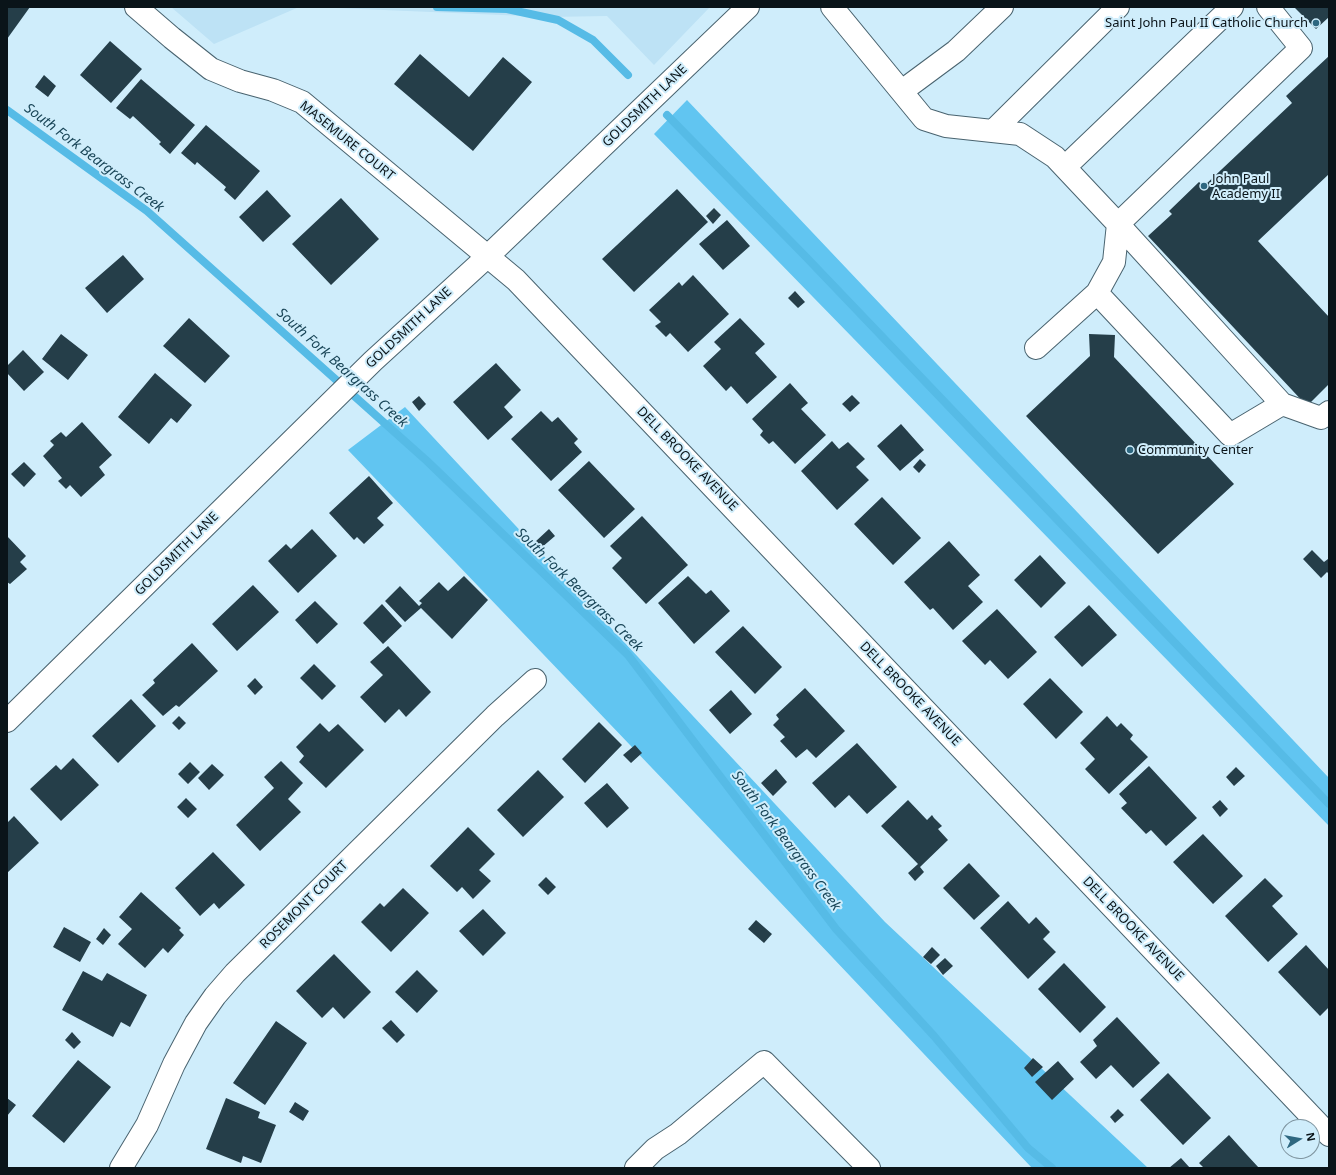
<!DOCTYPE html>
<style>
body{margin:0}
#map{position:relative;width:1336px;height:1175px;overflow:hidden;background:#cfedfb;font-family:"Noto Sans",sans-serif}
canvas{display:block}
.frame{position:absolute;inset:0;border:8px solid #0a1419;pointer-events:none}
.north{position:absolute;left:1280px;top:1119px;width:40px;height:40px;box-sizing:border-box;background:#cfedfb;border:1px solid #8096a1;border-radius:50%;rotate:79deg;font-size:11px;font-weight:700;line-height:16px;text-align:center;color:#0a1419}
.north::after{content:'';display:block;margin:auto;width:14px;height:18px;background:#2e6780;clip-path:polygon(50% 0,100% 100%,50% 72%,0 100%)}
</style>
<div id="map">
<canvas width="1336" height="1175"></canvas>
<div class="frame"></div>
<div class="north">N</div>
</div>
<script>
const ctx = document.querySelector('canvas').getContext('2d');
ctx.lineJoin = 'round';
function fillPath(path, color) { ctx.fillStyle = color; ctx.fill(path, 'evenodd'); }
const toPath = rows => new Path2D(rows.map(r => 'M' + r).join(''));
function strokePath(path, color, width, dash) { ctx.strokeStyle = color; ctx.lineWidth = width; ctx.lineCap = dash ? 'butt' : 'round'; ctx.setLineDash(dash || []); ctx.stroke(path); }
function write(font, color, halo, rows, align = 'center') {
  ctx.font = font + ' "Noto Sans",sans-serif'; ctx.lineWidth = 4; ctx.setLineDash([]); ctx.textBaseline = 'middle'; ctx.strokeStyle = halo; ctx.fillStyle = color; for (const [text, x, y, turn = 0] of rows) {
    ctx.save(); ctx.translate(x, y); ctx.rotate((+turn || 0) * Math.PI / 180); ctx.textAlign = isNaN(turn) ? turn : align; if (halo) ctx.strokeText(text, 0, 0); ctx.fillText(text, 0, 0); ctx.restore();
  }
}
fillPath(toPath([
 [171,7,299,7,214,44],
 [313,7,710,7,654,65,607,16,549,17]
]), '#bde2f5');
fillPath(toPath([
 [687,100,1329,778,1329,826,654,134],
 [405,407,885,922,1148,1168,1032,1168,760,881,348,450]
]), '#61c5f1');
strokePath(toPath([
 [437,7,507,9,558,20,593,40,628,75],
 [7,110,147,211,427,461,628,655,836,929,934,1036,1028,1148,1052,1168],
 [667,115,806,257,1329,804]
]), '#56bbe6', 8);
fillPath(toPath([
 [7,7,30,7,7,39],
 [1294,7,1329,7,1329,17,1316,29],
 [110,41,142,69,111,103,80,75],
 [420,54,469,97,503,57,532,82,473,151,394,84],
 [1329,56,1329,174,1258,241,1329,317,1329,384,1307,406,1148,236,1172,214,1169,211,1199,182,1204,186,1292,103,1286,96],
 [44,75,56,86,48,97,35,87],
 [141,79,195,125,170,154,159,144,161,142,133,116,130,119,116,108],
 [206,125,260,171,235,200,224,190,226,187,197,162,195,165,181,153],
 [677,189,708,222,634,292,602,259],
 [267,190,291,216,263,242,239,217],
 [341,198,379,239,331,285,292,244],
 [714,208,721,215,713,224,706,216],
 [727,220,750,246,723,270,699,244],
 [123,255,144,279,107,313,85,288],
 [693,275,729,314,688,352,670,333,666,337,655,326,661,322,649,310,679,282,682,286],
 [795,291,805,302,798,308,788,298],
 [189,318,230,356,205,383,163,346],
 [740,318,765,344,755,353,777,377,747,404,731,386,726,391,703,366,721,349,714,342],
 [61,334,88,355,68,380,42,359],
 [1089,334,1115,335,1114,357,1234,484,1158,554,1026,416,1090,356],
 [23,350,44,372,24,391,7,373,7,366],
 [496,363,521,390,504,407,513,417,488,440,453,402],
 [155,373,192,405,177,423,171,418,149,444,118,417],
 [790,383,808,403,801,409,826,435,795,464,773,441,769,444,760,435,763,431,752,419],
 [852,395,860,403,850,412,842,404],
 [419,396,426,404,419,411,412,402],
 [541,411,552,422,558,417,578,439,574,443,582,452,551,481,511,439],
 [82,422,112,455,99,467,105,475,81,497,70,485,66,489,58,481,62,478,43,456,54,445,50,441,61,432,66,437],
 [901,424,924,450,900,471,877,446],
 [832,441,839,449,848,442,865,459,856,467,869,480,837,510,801,471],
 [920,459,926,465,919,473,913,467],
 [589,461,635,509,604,538,558,490],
 [24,462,36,474,24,487,11,474],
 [369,476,393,503,377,518,384,525,364,544,357,537,354,540,329,513],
 [882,497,921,538,893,565,854,524],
 [642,516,688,565,646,604,612,568,622,558,610,546],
 [312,529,337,556,298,593,268,561,286,544,291,549],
 [549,529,555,536,541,548,535,542],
 [7,536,26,556,20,562,27,569,10,584,7,582],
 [949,541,980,575,968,586,983,602,953,630,933,608,930,610,904,582],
 [1312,550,1324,562,1328,559,1329,560,1329,574,1327,572,1321,578,1303,559],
 [1040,555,1066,583,1041,608,1014,580],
 [464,576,488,600,452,639,421,608,405,622,385,601,400,586,419,606,422,603,419,601,439,582,448,591],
 [688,576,706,594,711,590,730,611,694,644,658,603],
 [253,585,279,612,237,651,212,624],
 [315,601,338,624,317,644,295,620],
 [382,604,402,626,383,644,363,623],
 [1089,605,1117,635,1082,667,1054,637],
 [997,609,1037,652,1008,679,990,660,985,665,962,641],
 [743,626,782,667,755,694,715,652],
 [192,643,218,671,179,707,176,705,163,716,142,695,155,683,153,680],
 [388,646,431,692,406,717,399,709,385,723,360,697,383,675,370,662],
 [314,664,336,686,322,700,300,678],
 [255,678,263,687,255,695,247,686],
 [1050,678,1083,712,1056,739,1023,704],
 [805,688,845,731,816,758,807,749,796,758,780,741,785,737,773,725,779,719,776,715],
 [731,690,752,714,730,734,709,710],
 [131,699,156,726,118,763,92,736],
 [179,716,186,723,179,730,172,723],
 [1107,716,1117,727,1121,723,1133,735,1130,739,1148,757,1109,794,1085,769,1095,759,1080,743],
 [599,722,622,745,585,783,562,759],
 [320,723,329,732,338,724,364,750,326,788,299,762,304,756,296,747],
 [857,743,897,787,867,814,849,795,835,808,812,783],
 [635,745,642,753,631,763,623,755],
 [73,758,99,785,61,821,30,789,56,765,61,770],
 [281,761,303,783,288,799,301,812,260,851,236,825,274,788,264,777],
 [190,762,200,772,188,784,178,774],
 [212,764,224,775,209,790,198,778],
 [1149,766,1197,818,1166,846,1151,830,1146,834,1121,808,1127,803,1119,794],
 [1236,767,1245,776,1234,786,1226,777],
 [776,769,787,782,773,796,761,783],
 [538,770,564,797,523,837,497,810],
 [607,783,629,808,607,828,584,803],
 [186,798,197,809,188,818,177,807],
 [908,800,927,820,932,815,934,818,942,826,938,829,948,840,920,867,924,872,915,881,908,873,918,864,881,826],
 [1220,800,1228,809,1220,817,1212,807],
 [14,816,39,843,7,873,7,823],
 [468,827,495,854,479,870,491,881,473,899,462,887,457,892,430,866],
 [1203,834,1243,876,1213,904,1173,862],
 [213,852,245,885,219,909,214,903,200,916,175,888],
 [969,863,1000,896,974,920,943,888],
 [546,877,556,887,548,895,538,885],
 [1265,878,1283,896,1272,906,1298,934,1268,962,1225,916],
 [403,888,429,913,391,952,361,922,380,903,384,907],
 [141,892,181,928,179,930,184,935,168,953,163,948,145,968,118,944,132,929,119,917],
 [1008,901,1029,924,1036,917,1050,932,1043,939,1056,952,1028,979,980,928],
 [483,909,506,933,483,956,459,931],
 [756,920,772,934,764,943,748,929],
 [64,927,91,942,80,962,53,947],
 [104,928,111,935,103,945,96,939],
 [1306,945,1329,970,1329,1007,1320,1016,1278,972],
 [932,947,940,955,931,964,923,957],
 [334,954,371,992,344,1019,333,1007,322,1018,296,991],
 [945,958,953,966,943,975,936,966],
 [1064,963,1106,1007,1080,1033,1038,989],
 [417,970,438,991,417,1013,395,992],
 [83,971,102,981,107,973,147,995,130,1027,121,1022,113,1037,62,1010],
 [1117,1017,1160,1063,1133,1088,1111,1065,1096,1079,1080,1062,1097,1046,1093,1040],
 [391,1020,405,1035,397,1043,382,1028],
 [276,1021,307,1043,265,1105,233,1083],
 [72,1032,81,1042,74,1049,65,1040],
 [1033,1058,1043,1067,1032,1077,1024,1068],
 [78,1060,111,1087,64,1143,32,1116],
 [1058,1061,1074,1079,1052,1100,1035,1082],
 [1168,1073,1211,1118,1183,1145,1140,1100],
 [7,1098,16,1105,7,1116],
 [226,1098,260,1112,258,1118,276,1125,261,1163,243,1156,241,1163,206,1149],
 [295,1102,309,1111,303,1121,289,1112],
 [1118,1109,1124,1115,1115,1123,1110,1117],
 [1229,1135,1247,1155,1259,1168,1204,1168,1199,1163],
 [1181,1158,1190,1168,1169,1168]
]), '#253e49');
const minor = toPath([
 [136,7,172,38,211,69,240,81,273,90,302,102,516,280,1329,1135],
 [832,7,924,119,946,126,1020,134,1055,157,1118,224,1282,404],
 [1268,7,1301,48,1118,224,1114,262,1097,293,1230,435,1282,404,1321,418,1329,412],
 [902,91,956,51,1002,7],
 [993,131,1118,7],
 [1065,167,1232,7],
 [1036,348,1097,293],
 [7,721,373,361,488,256,748,7],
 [121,1168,147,1125,174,1064,196,1023,215,996,235,973,495,716,535,680],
 [636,1168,655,1149,678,1134,764,1062,869,1168]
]);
strokePath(minor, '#49636f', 24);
strokePath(minor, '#fff', 22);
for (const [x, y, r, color] of [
 [1316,23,4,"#2e6780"],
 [1204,186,4,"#2e6780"],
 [1130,450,4,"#2e6780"]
]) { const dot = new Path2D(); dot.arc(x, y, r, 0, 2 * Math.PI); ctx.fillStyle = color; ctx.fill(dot); strokePath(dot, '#cfedfb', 1.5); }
write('13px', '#0a1419', '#cfedfb', [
 ["Saint John Paul II Catholic Church",1308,23,"right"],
 ["John Paul",1212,179],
 ["Academy II",1212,194],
 ["Community Center",1138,450]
], 'left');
write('13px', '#0a1419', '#cfedfb', [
 ["GOLDSMITH LANE",645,106,-44],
 ["MASEMURE COURT",347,141,39],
 ["GOLDSMITH LANE",409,328,-43],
 ["DELL BROOKE AVENUE",687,459,46],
 ["GOLDSMITH LANE",177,554,-45],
 ["DELL BROOKE AVENUE",910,694,46],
 ["ROSEMONT COURT",304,905,-45],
 ["DELL BROOKE AVENUE",1133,929,46]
]);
write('italic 14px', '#1a4658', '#cfedfb', [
 ["South Fork Beargrass Creek",94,158,37],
 ["South Fork Beargrass Creek",342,368,42],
 ["South Fork Beargrass Creek",579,590,44],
 ["South Fork Beargrass Creek",786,841,53]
]);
</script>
